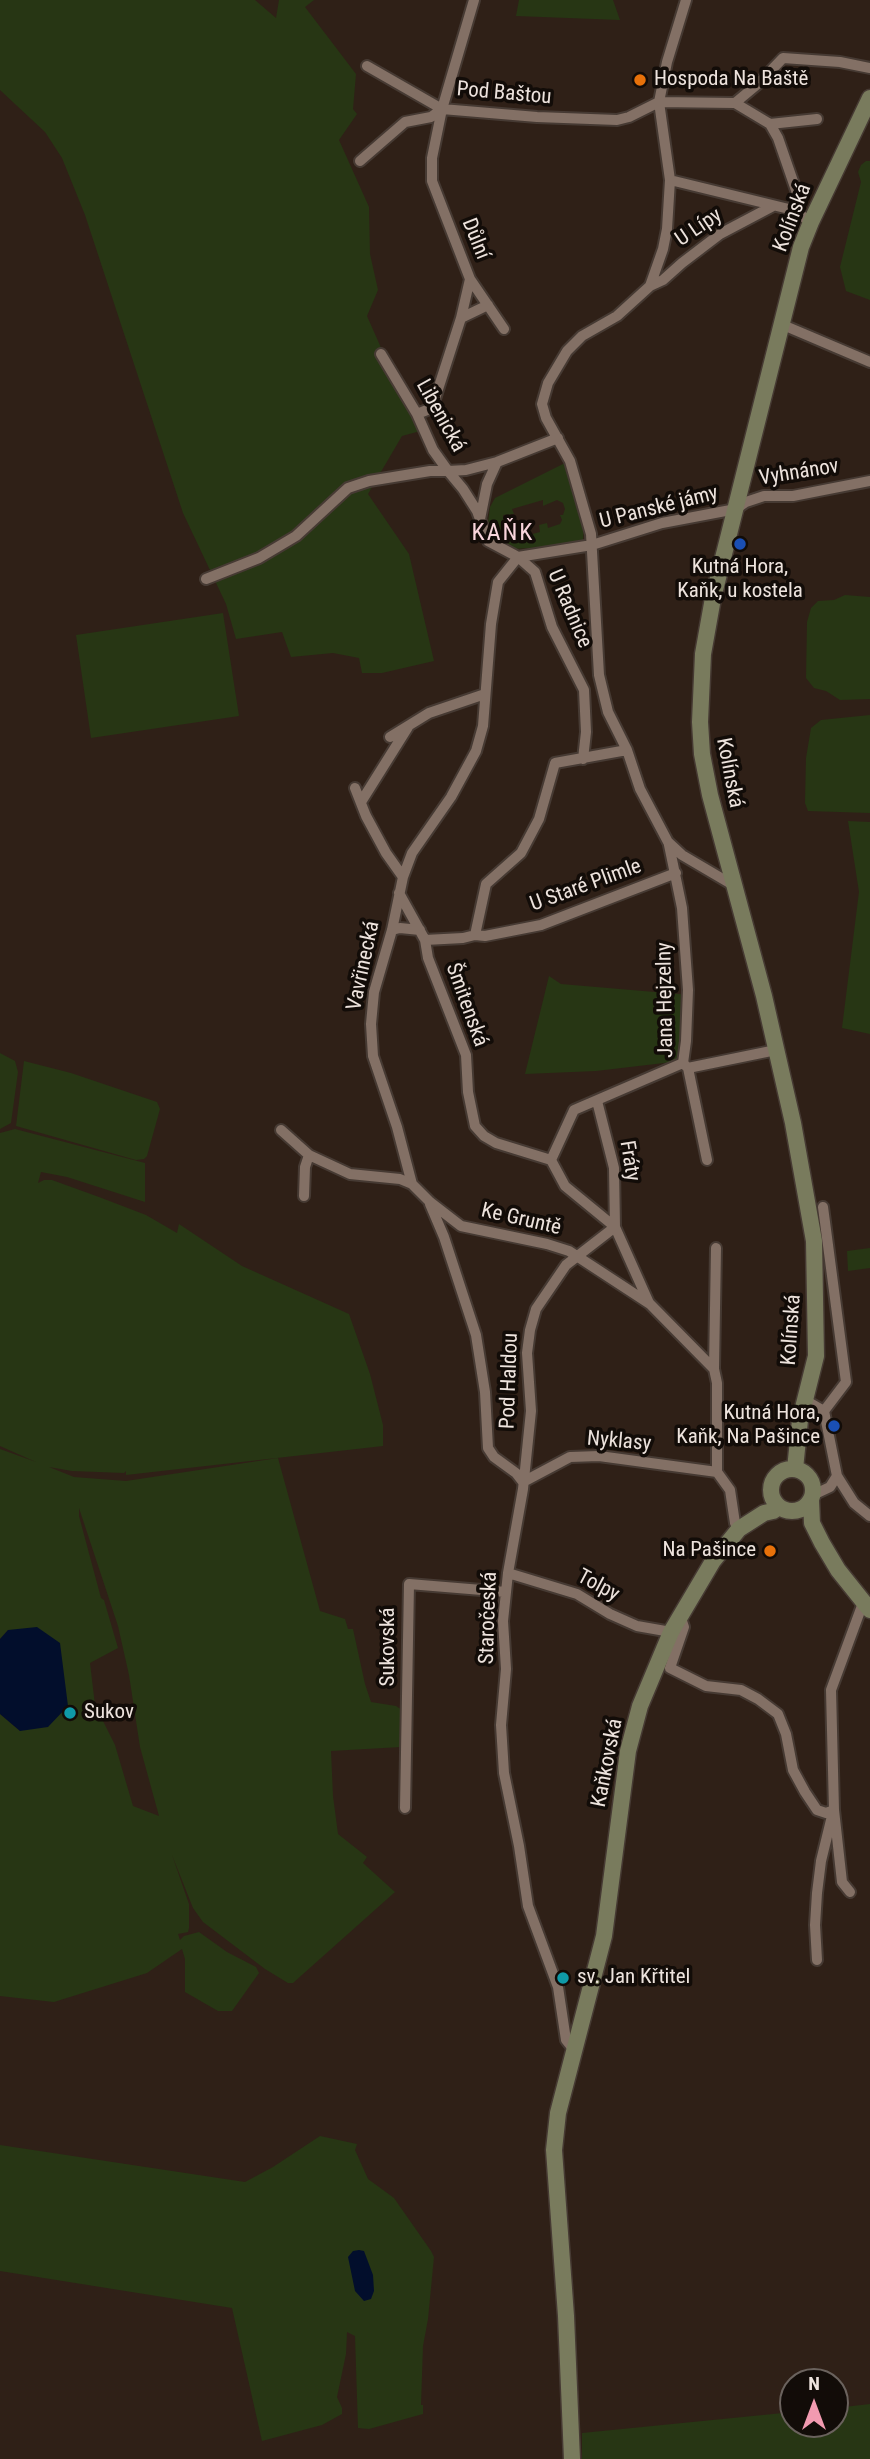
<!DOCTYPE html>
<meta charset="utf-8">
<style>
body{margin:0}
#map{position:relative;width:870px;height:2459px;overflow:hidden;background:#2f2017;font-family:"Roboto Condensed",sans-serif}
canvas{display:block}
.north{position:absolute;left:779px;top:2368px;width:70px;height:70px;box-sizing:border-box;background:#120c08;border:2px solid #6a625d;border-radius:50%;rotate:0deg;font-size:19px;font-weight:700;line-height:28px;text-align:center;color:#ede3dd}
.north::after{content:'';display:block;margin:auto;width:24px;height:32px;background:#f29ab0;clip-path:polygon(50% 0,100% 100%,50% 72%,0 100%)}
</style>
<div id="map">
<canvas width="870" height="2459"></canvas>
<div class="north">N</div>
</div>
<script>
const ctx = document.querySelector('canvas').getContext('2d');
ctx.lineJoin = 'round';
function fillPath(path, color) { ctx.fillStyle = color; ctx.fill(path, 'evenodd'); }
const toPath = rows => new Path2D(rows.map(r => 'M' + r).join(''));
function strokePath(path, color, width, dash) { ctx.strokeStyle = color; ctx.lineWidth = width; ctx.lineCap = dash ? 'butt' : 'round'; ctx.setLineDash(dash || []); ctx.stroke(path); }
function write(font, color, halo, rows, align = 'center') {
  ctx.font = font + ' "Roboto Condensed",sans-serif'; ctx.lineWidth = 7; ctx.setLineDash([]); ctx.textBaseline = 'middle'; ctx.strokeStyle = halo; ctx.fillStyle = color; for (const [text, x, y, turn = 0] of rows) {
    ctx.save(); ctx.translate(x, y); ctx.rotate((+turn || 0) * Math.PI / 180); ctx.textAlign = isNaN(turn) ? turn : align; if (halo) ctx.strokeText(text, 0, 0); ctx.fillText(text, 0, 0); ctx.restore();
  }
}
fillPath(toPath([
 [0,0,255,0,276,18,279,0,314,0,305,7,356,74,353,109,357,114,339,140,369,207,370,254,378,290,367,316,398,386,424,430,402,436,368,494,409,554,434,661,382,673,362,673,359,658,333,653,291,657,282,632,236,639,226,604,183,513,85,215,62,158,45,132,0,90],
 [519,0,613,0,620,20,516,16],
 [866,161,870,161,870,300,846,291,840,267,861,182,858,172,861,165],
 [565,463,584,527,583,541,554,547,510,549,490,537,488,522,490,507,495,498],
 [543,500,543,506,557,500,563,503,565,509,563,515,560,515,562,520,560,524,548,528,547,523,539,525,540,532,525,536,523,530,518,532,517,528,514,527,506,530,503,515,514,514,512,509],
 [845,595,870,597,870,699,840,700,826,691,814,688,806,678,807,622,811,608,818,601,834,600],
 [223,613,239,716,91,738,76,635],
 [870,715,870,813,808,811,805,803,806,758,811,728,821,720],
 [848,821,870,822,870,1034,842,1028,859,892],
 [549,976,561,984,690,995,681,1061,596,1071,525,1074],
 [0,1053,15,1061,18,1072,11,1123,0,1129],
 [24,1061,71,1073,157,1102,160,1109,147,1156,144,1159,136,1160,16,1126],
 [15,1129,145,1163,145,1202,67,1177,41,1172,38,1183,44,1180,52,1180,99,1197,146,1215,177,1233,179,1224,242,1266,349,1314,370,1374,383,1425,383,1446,126,1475,126,1471,124,1473,72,1471,49,1467,74,1477,126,1481,278,1458,320,1611,345,1619,348,1629,353,1629,365,1684,371,1702,396,1706,402,1710,401,1747,331,1751,333,1796,338,1834,367,1857,363,1863,395,1892,293,1983,288,1983,265,1969,203,1922,193,1908,172,1855,189,1904,189,1928,188,1932,178,1934,180,1940,184,1936,199,1932,227,1952,256,1967,259,1973,232,2011,218,2011,185,1992,185,1959,182,1949,147,1973,54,2002,0,1996,0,1714,20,1731,8,1630,0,1639,0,1449,36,1462,0,1446,0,1133],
 [79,1508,118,1626,129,1675,140,1747,159,1816,133,1806,115,1745,95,1705,90,1663,118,1648,104,1600,101,1598,79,1516],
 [870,1248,870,1268,848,1271,847,1251],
 [320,2136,357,2144,355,2150,368,2179,394,2198,431,2251,434,2257,428,2319,423,2346,421,2405,423,2405,423,2414,369,2429,358,2428,355,2336,347,2332,346,2354,337,2397,342,2408,342,2414,322,2425,262,2441,232,2308,0,2271,0,2145,245,2182,273,2167],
 [870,2404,870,2459,582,2459,582,2433,793,2412,793,2424,835,2424,835,2408]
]), '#273614');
fillPath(toPath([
 [37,1627,60,1643,68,1706,48,1727,20,1731,0,1714,0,1639,8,1630],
 [359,2250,364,2251,373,2275,374,2291,371,2299,364,2301,355,2291,348,2257,353,2251]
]), '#020e2c');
const street = toPath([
 [686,0,667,62,659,102,670,180,667,229,663,249,650,286,617,316,582,336,567,351,548,383,542,404,546,418,570,461,591,534,599,675,608,712,627,750,640,789,668,842,682,855,733,885],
 [367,66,442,109,537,117,617,120,629,117,659,102,735,103,770,124,817,119],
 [735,103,759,83,783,58,840,62,870,68],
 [770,124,778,138,797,193,793,210],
 [360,161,405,122,431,117,442,109],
 [670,180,793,210,811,222],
 [470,279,504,329],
 [650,286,663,280,682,263,720,234,773,206],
 [461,318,488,305],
 [783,325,870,362],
 [381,354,417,414,433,450,448,471,466,470,497,462,558,438],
 [417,414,432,408,461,318,470,279,432,181,432,158,442,109,474,0],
 [480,519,487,484,497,462],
 [206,579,259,558,296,536,348,488,369,481,430,471,448,471,463,489,477,511,488,541,518,557,592,545,662,523,736,509,746,502,764,496,793,496,870,481],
 [390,737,429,713,485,694],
 [355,788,366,816,386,853,403,877],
 [361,802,408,727],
 [669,845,682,908,688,990,686,1041,683,1063],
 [399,893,425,940,428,958,466,1055,468,1092,475,1126,484,1136,496,1143,551,1160,565,1186,615,1227],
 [392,930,400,928,420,930],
 [475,935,486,884,521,853,539,819,555,763,627,750],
 [425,940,463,938,475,935,485,936,541,925,676,873],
 [683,1063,688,1068,776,1050],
 [688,1068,707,1160],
 [597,1101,614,1168,615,1227,649,1303],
 [281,1130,309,1155,350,1174,400,1179,412,1184,430,1202,461,1226,547,1244,569,1251,650,1304,714,1369,717,1383,717,1472,730,1490,735,1523,739,1529],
 [551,1160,574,1110,683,1063],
 [412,1184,397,1127,373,1056,371,1024,374,992,392,930,403,877,412,853,451,797,476,751,483,726,491,624,498,582,518,557,535,572,552,627,584,690,586,732,583,759],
 [304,1196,305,1167,309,1155],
 [430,1204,444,1237,476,1335,485,1392,488,1448,494,1457,516,1473,523,1482],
 [823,1207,846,1382,824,1411],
 [714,1369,716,1248],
 [805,1400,824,1411,837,1476,830,1487,813,1495],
 [837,1476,854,1503,870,1516],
 [523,1482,570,1457,599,1456,717,1472],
 [508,1573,577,1594,610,1614,637,1626,671,1632],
 [680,1615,684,1627,670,1668,706,1686,741,1690,758,1699,778,1714,786,1734,793,1770,805,1792,817,1810,826,1813,834,1810],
 [405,1808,409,1584,506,1592],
 [850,1892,842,1882,834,1810,831,1690,863,1603],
 [817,1960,815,1925,817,1893,821,1861,832,1816],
 [574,2050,566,2040,558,1987,528,1906,519,1846,504,1773,501,1725,506,1669,503,1621,508,1573,523,1489,531,1411,527,1353,530,1330,536,1309,566,1265,615,1227]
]);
const secondary = toPath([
 '771 1490a21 21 0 1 1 42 0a21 21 0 1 1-42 0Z',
 [795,1469,800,1420,816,1356,814,1241,793,1123,764,996,710,795,702,754,700,722,703,654,713,598,801,247,811,222,870,98],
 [811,1500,812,1523,822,1543,838,1570,870,1610],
 [572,2459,566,2316,554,2150,558,2113,604,1936,628,1751,640,1706,671,1632,713,1561,739,1529,764,1513,773,1511,779,1507]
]);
strokePath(street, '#463a33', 14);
strokePath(secondary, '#463a33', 19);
strokePath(street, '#837065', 10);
strokePath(secondary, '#797b5d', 16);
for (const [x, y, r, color] of [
 [640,80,7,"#e8710a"],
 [740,544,7,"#1a4fb4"],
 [834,1426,7,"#1a4fb4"],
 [770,1551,7,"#e8710a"],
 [70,1713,7,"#0f9aa8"],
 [563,1978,7,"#0f9aa8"]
]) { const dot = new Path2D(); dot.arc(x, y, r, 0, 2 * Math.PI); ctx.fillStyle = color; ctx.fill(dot); strokePath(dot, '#120c08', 2.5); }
write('21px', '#ede3dd', '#120c08', [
 ["Hospoda Na Baště",654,80],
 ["Kutná Hora,",740,568,"center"],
 ["Kaňk, u kostela",740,592,"center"],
 ["Kutná Hora,",820,1414,"right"],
 ["Kaňk, Na Pašince",820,1438,"right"],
 ["Na Pašince",756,1551,"right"],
 ["Sukov",84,1713],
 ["sv. Jan Křtitel",577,1978]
], 'left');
write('21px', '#ede3dd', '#120c08', [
 ["Pod Baštou",504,94,5],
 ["Kolínská",793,218,-69],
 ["U Lípy",699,228,-34],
 ["Důlní",475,239,68],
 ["Libenická",440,416,61],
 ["Vyhnánov",799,473,-9],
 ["U Panské jámy",659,508,-14],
 ["U Radnice",569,609,67],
 ["Kolínská",729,773,79],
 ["U Staré Plimle",586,886,-20],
 ["Vavřinecká",364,966,-78],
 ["Jana Hejzelny",666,1000,-91],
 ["Šmitenská",466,1005,70],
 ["Fráty",629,1161,81],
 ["Ke Gruntě",521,1220,13],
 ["Kolínská",792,1330,-86],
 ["Pod Haldou",510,1381,-88],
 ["Nyklasy",619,1442,5],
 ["Tolpy",598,1586,28],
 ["Staročeská",489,1618,-88],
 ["Sukovská",389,1647,-90],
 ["Kaňkovská",608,1763,-79]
]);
ctx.letterSpacing = '2px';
write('24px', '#f8d5dc', '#120c08', [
 ["KAŇK",503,534]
]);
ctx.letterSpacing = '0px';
</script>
